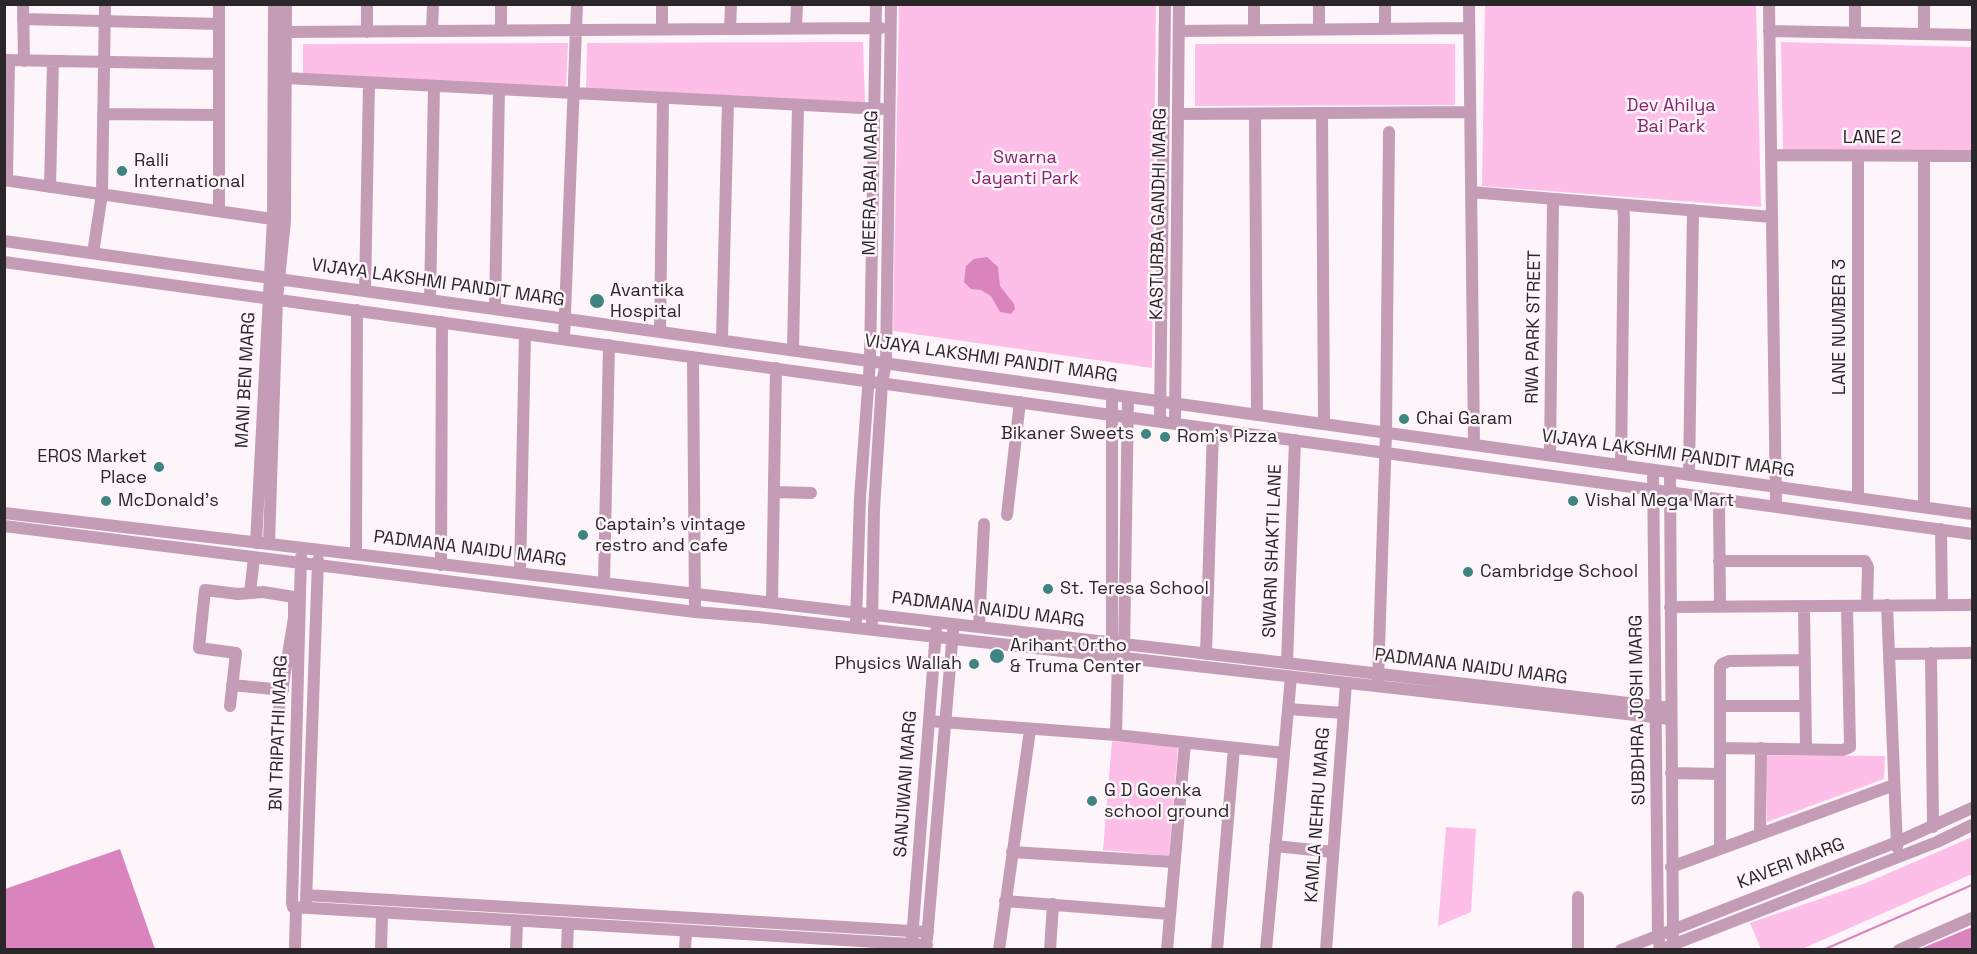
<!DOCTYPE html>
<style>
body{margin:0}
#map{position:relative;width:1977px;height:954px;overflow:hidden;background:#fef5fb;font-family:"Space Grotesk",sans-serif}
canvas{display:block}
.frame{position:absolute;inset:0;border:6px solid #2b2629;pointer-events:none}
</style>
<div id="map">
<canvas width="1977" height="954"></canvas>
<div class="frame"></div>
</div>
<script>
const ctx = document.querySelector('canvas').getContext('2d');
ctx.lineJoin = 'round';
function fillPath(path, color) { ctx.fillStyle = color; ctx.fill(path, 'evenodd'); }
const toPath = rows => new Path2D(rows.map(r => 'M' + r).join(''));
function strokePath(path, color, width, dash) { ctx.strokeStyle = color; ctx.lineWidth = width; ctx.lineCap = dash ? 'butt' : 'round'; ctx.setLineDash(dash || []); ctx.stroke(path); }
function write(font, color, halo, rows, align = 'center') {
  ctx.font = font + ' "Space Grotesk",sans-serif'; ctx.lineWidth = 5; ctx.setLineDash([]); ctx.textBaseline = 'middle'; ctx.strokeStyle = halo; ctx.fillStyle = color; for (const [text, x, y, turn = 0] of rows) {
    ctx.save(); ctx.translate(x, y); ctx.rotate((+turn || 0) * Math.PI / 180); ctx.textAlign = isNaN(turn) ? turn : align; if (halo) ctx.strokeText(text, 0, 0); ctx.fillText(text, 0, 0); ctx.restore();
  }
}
fillPath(toPath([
 [899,5,1156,5,1152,368,893,331],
 [1485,5,1756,5,1761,207,1482,186],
 [863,42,865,103,586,90,587,43],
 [1781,42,1972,47,1972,153,1783,150],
 [568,43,566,89,303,76,303,44],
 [1195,44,1455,44,1455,105,1195,106],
 [1112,741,1178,747,1169,856,1103,850],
 [1766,755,1885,756,1884,779,1767,822],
 [1446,827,1476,829,1471,912,1438,926],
 [1972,837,1972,874,1802,949,1761,949,1750,923,1866,883]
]), '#fdbfe7');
fillPath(toPath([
 [987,257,998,267,1000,286,1014,304,1015,309,1011,314,1000,312,991,296,981,290,971,289,964,282,966,266,974,259],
 [120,849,155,949,5,949,5,889],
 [1972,927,1972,949,1920,949]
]), '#da84be');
strokePath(toPath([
 [1823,950,1972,885]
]), '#da84be', 2);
strokePath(toPath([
 [23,4,24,61],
 [1254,4,1254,30],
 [1385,4,1385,29],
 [1469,4,1474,445],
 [1769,4,1776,507],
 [1924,4,1924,34],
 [23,19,219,24],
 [796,28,797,4],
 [662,29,662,4],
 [730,29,731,4],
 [1319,30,1319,4],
 [432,31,433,4],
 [501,31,501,4],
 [1179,31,1469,28],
 [1769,31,1972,35],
 [286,32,881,28],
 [367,32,367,4],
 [1855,33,1855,4],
 [4,60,219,64],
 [286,78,881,109],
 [1322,113,1324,424],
 [103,114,219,115],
 [1178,114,1470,112],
 [1255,114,1257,415],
 [1771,155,1972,156],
 [1858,156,1858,498],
 [4,180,279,220],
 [7,180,9,60],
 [50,187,53,61],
 [1471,192,1772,217],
 [219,211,219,4],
 [4,241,1972,514],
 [93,253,102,194,105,4],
 [4,262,1972,534],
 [365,291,369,83],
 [430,300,434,86],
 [495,309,499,89],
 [660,332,663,98],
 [564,339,577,4],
 [722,340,728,101],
 [793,350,798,105],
 [693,357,695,612],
 [1160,421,1165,4],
 [1175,423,1179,4],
 [1550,455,1553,199],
 [1621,465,1624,218,1623,205],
 [1653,470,1658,935,1660,950],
 [1670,472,1673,945],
 [1689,475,1693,210],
 [774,492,811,493],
 [1719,499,1720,607],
 [1924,507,1924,156],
 [4,513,1671,708],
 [1007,515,1020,402],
 [4,526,695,612,758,617,1671,719],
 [1941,529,1942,605],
 [256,543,273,219,274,4],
 [269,544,277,299,285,221,286,4],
 [356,554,357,310],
 [301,557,292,903,293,907,927,945],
 [1719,561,1865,561,1868,567,1867,606],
 [441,565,442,322],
 [520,573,525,334],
 [604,583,609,345],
 [250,593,254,558],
 [772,603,776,368],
 [1887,605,1897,847],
 [1804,606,1806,749],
 [1670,607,1972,605],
 [856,621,860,498,870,361,876,4],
 [872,623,874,509,882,383,886,363,891,4],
 [979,627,984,524],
 [1112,650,1112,394],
 [1124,651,1128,397],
 [1931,653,1933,827],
 [1206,654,1213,429],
 [1889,654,1972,653],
 [1287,663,1295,440],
 [1378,680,1386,433,1389,132],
 [232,685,283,690],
 [230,706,236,653,199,648,205,590,238,594,263,592,294,597,294,618,278,715],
 [1720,706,1805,706],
 [1288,709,1343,713],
 [929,721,1116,735,1284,753],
 [1116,735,1118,657],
 [1720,748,1843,750,1850,747,1847,606],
 [1671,773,1720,774],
 [1760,834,1761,748],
 [1275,846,1333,852],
 [1720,849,1720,667,1722,664,1729,661,1805,660],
 [1012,852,1174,862],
 [1671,867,1894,785],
 [306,895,928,932],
 [1005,901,1170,914],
 [306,902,318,560],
 [912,939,936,631],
 [927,939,953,631],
 [1667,947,1937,842,1972,825],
 [295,950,296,908],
 [381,950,382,913],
 [516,950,517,921],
 [567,950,568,924],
 [685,950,686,931],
 [999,950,1030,730],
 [1050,950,1053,904],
 [1167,950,1185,743],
 [1217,950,1234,748],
 [1266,950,1291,677],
 [1326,950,1346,683],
 [1578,950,1578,897],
 [1621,950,1897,842,1972,808],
 [1899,950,1972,918]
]), '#c49cb5', 12);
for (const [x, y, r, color] of [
 [122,171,6,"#3e8581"],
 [597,301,8,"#3e8581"],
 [1404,419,6,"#3e8581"],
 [1146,434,6,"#3e8581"],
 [1165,437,6,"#3e8581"],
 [159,467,6,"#3e8581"],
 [106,501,6,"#3e8581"],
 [1573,501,6,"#3e8581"],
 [583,535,6,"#3e8581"],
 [1468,572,6,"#3e8581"],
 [1048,589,6,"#3e8581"],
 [997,656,8,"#3e8581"],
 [974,664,6,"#3e8581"],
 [1092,801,6,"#3e8581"]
]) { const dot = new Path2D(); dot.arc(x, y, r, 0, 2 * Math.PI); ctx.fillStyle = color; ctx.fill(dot); strokePath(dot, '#fef5fb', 2); }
write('18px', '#87236d', '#fef5fb', [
 ["Dev Ahilya",1671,106],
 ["Bai Park",1671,127],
 ["Swarna",1025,158],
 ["Jayanti Park",1025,179]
]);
write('18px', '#2b2629', '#fef5fb', [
 ["LANE 2",1872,138],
 ["MEERA BAI MARG",871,183,-89],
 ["KASTURBA GANDHI MARG",1159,214,-89],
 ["VIJAYA LAKSHMI PANDIT MARG",438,283,8],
 ["RWA PARK STREET",1534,327,-89],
 ["LANE NUMBER 3",1840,327,-90],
 ["VIJAYA LAKSHMI PANDIT MARG",991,359,8],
 ["MANI BEN MARG",246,380,-87],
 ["VIJAYA LAKSHMI PANDIT MARG",1668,454,8],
 ["PADMANA NAIDU MARG",470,549,7],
 ["SWARN SHAKTI LANE",1273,551,-88],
 ["PADMANA NAIDU MARG",988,610,7],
 ["PADMANA NAIDU MARG",1471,667,7],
 ["SUBDHRA JOSHI MARG",1638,710,-91],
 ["BN TRIPATHI MARG",279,733,-88],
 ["SANJIWANI MARG",906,784,-86],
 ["KAMLA NEHRU MARG",1318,815,-86],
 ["KAVERI MARG",1791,864,-21]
]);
write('18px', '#2b2629', '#fef5fb', [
 ["Ralli",134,161],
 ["International",134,182],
 ["Avantika",610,291],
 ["Hospital",610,312],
 ["Chai Garam",1416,419],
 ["Bikaner Sweets",1134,434,"right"],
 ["Rom's Pizza",1177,437],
 ["EROS Market",147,457,"right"],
 ["Place",147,478,"right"],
 ["McDonald's",118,501],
 ["Vishal Mega Mart",1585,501],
 ["Captain's vintage",595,525],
 ["restro and cafe",595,546],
 ["Cambridge School",1480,572],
 ["St. Teresa School",1060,589],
 ["Arihant Ortho",1010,646],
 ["& Truma Center",1010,667],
 ["Physics Wallah",962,664,"right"],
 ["G D Goenka",1104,791],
 ["school ground",1104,812]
], 'left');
</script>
